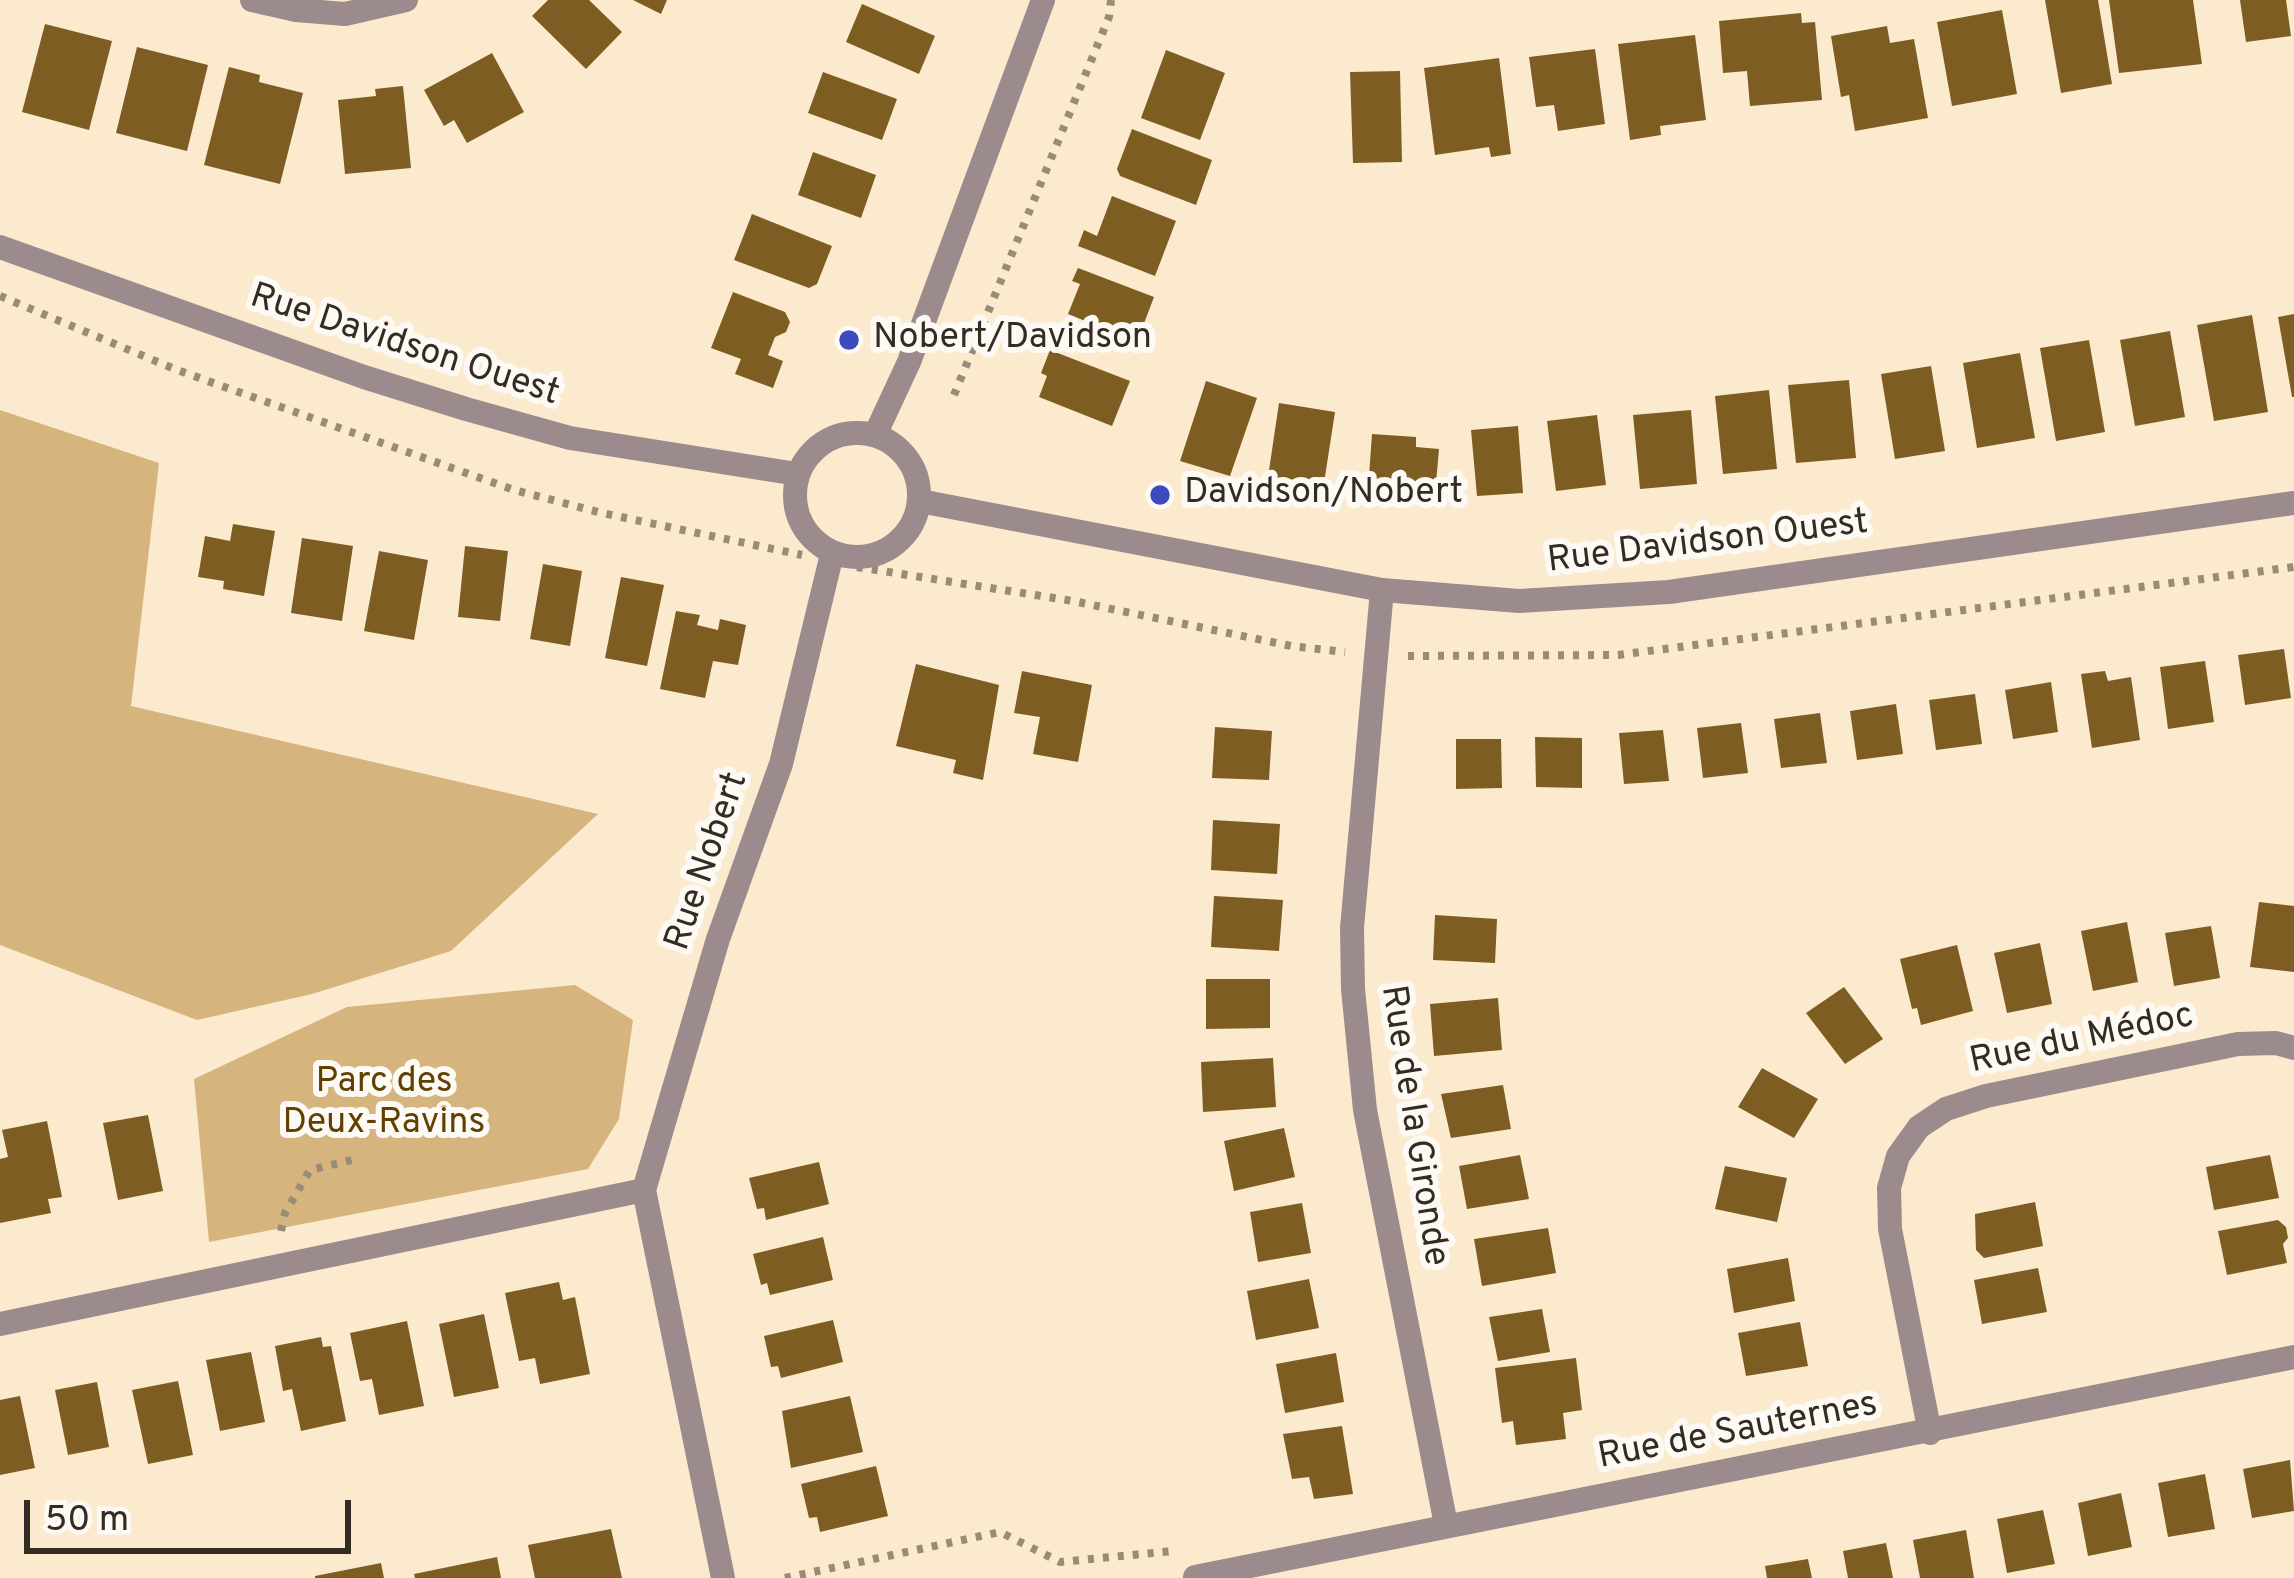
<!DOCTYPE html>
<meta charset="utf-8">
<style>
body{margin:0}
#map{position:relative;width:2294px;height:1578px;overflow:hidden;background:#fceacf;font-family:Overpass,sans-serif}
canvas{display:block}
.scale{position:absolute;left:24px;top:1500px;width:327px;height:54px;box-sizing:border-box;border:6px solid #332c22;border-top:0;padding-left:15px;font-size:36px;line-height:42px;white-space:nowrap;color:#332c22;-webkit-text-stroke:9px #fdf9f4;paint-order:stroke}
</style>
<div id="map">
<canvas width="2294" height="1578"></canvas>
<div class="scale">50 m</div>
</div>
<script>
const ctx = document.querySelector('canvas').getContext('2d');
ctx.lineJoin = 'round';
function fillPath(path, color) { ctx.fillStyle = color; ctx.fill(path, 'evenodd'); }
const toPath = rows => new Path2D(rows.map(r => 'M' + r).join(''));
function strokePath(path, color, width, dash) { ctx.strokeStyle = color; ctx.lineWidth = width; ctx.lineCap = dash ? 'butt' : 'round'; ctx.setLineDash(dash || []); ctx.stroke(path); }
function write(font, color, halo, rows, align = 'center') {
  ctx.font = font + ' Overpass,sans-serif'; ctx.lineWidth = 12; ctx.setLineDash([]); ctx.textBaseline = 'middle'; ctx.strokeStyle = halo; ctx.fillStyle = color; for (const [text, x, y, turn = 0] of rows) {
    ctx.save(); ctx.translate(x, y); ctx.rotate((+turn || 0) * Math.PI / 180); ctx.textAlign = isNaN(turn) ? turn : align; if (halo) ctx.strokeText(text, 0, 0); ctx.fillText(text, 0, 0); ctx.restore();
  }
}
fillPath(toPath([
 [0,410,159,463,131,706,598,814,451,951,312,994,197,1020,0,945],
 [575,985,633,1020,619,1119,588,1169,209,1242,194,1079,347,1007]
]), '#d6b47e');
fillPath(toPath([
 [548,0,589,0,622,32,586,69,532,16],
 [633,0,667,0,661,14],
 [2045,0,2098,0,2112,84,2061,93],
 [2109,0,2193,0,2202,64,2119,73],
 [2240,0,2286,0,2291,36,2246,42],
 [862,4,935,36,919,74,846,42],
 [2002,10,2017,94,1952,106,1937,22],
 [1801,13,1802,23,1815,22,1822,100,1750,106,1747,71,1723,73,1719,21],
 [45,24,112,41,89,130,22,112],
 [1887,26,1890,43,1914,39,1928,118,1855,131,1849,95,1841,97,1831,36],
 [1695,35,1706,120,1660,126,1661,135,1630,140,1618,44],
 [137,47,208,65,187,151,116,133],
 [1595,49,1605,124,1558,131,1554,105,1536,107,1529,57],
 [1166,50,1225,73,1200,140,1141,118],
 [492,53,524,112,467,143,454,120,444,126,424,90],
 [1499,58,1511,154,1491,157,1489,147,1435,155,1424,68],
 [229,67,260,75,259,82,303,93,280,184,204,165],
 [1400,71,1402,162,1353,163,1350,72],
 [823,72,897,99,882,140,808,113],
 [403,86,411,168,345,174,338,100,376,96,375,89],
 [1132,129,1212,160,1196,205,1120,176,1117,169],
 [813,152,876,175,861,218,798,195],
 [1112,196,1176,221,1155,276,1078,246,1084,230,1097,236],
 [752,214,832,246,817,284,809,288,734,260],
 [1078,268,1154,297,1137,342,1068,314,1080,284,1072,281],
 [733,292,785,312,790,322,786,332,775,337,768,355,783,361,773,388,735,374,741,359,711,348],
 [2294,314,2294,397,2292,397,2278,317],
 [2252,315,2268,412,2214,421,2197,325],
 [2170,331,2185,417,2135,426,2120,340],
 [2089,340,2105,432,2056,441,2040,348],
 [1050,350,1130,381,1112,426,1039,397,1047,376,1041,373],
 [2020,353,2035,438,1977,448,1963,363],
 [1931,366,1945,451,1895,459,1881,374],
 [1849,380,1856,458,1796,463,1788,385],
 [1206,381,1257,398,1230,476,1180,461],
 [1769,390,1777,469,1723,474,1715,396],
 [1279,403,1335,412,1324,483,1268,477],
 [1691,410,1697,484,1640,489,1633,415],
 [1597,415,1606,485,1556,491,1547,421],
 [1518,426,1523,493,1477,496,1471,430],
 [1372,434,1416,437,1416,447,1439,449,1435,495,1387,491,1373,496,1368,490],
 [233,524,275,531,264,596,223,589,224,581,198,577,205,536,230,541],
 [302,538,353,546,342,621,291,613],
 [465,546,508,551,500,621,458,617],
 [379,551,428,560,414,640,364,631],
 [543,564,582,571,570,646,530,639],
 [621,577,664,585,647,666,605,658],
 [676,611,700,615,697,625,718,630,720,619,746,625,738,665,713,661,705,698,660,689],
 [2284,649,2291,698,2245,705,2238,655],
 [2205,661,2214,722,2168,729,2160,667],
 [916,664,999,685,983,780,953,773,956,760,896,746],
 [1022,671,1092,685,1078,762,1033,754,1040,717,1014,713],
 [2105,671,2108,681,2131,677,2140,740,2092,748,2081,674],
 [2051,682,2058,732,2013,739,2005,690],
 [1975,694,1982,744,1936,750,1929,700],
 [1896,704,1903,754,1857,760,1850,711],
 [1820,713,1827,763,1781,768,1774,719],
 [1741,723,1748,773,1703,778,1697,728],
 [1215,727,1272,731,1269,780,1212,778],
 [1663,730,1669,781,1624,784,1619,733],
 [1535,737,1582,738,1582,788,1536,787],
 [1456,739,1501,739,1502,788,1456,789],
 [1213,820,1280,824,1277,874,1211,870],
 [1214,896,1283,900,1279,951,1211,947],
 [2259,902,2294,906,2294,972,2250,967],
 [1435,915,1497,919,1495,963,1433,960],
 [2127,922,2138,982,2093,991,2081,931],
 [2211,926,2220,978,2174,986,2165,933],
 [2040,943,2052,1004,2007,1013,1994,953],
 [1957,945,1973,1011,1921,1025,1917,1008,1912,1009,1900,959],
 [1206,979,1270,979,1270,1028,1206,1029],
 [1844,987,1883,1039,1845,1064,1806,1013],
 [1498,998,1502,1050,1434,1056,1430,1004],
 [1273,1058,1276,1107,1203,1112,1201,1062],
 [1762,1068,1818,1099,1794,1138,1738,1107],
 [1503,1085,1511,1129,1451,1138,1441,1094],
 [148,1115,163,1191,118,1200,103,1123],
 [47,1121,62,1197,48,1199,51,1213,0,1223,0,1159,8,1157,2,1130],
 [1284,1128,1295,1177,1234,1191,1224,1141],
 [1520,1155,1529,1199,1467,1209,1459,1166],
 [2270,1155,2279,1198,2214,1210,2206,1167],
 [819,1162,829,1204,766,1220,764,1208,757,1209,749,1178],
 [1725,1166,1787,1178,1777,1222,1715,1209],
 [2035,1202,2043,1246,1984,1258,1976,1250,1975,1214],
 [1302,1203,1311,1253,1258,1262,1250,1212],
 [2278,1220,2286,1227,2288,1238,2283,1244,2287,1263,2227,1275,2218,1231],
 [1548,1228,1556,1273,1482,1286,1474,1239],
 [823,1237,833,1280,770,1295,767,1283,761,1285,753,1254],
 [1788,1258,1795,1301,1734,1313,1727,1269],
 [2038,1268,2047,1312,1982,1324,1974,1280],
 [1309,1279,1319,1328,1256,1340,1247,1291],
 [559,1282,563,1300,575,1297,590,1374,540,1384,535,1358,519,1361,505,1293],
 [1542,1309,1550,1352,1498,1361,1489,1317],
 [484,1314,499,1388,454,1397,439,1324],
 [833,1320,843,1362,781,1378,778,1366,771,1367,764,1336],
 [407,1321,424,1406,379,1415,372,1379,360,1381,350,1333],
 [1800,1322,1808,1366,1746,1376,1738,1333],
 [321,1337,323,1347,331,1346,346,1421,301,1431,292,1389,283,1391,275,1346],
 [251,1352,265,1422,220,1431,206,1360],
 [1336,1353,1344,1402,1285,1413,1276,1364],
 [1576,1358,1582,1410,1563,1413,1566,1439,1516,1445,1513,1421,1502,1423,1495,1368],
 [178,1381,193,1455,148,1464,132,1390],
 [97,1382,109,1447,68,1455,55,1390],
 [20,1396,35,1468,0,1475,0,1400],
 [850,1396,863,1452,791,1468,782,1411],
 [1342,1426,1353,1494,1314,1499,1309,1477,1292,1479,1283,1434],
 [2290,1460,2294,1511,2252,1518,2243,1469],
 [876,1466,888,1516,820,1532,817,1517,809,1518,801,1484],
 [2205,1474,2215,1529,2168,1537,2158,1483],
 [2121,1493,2132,1547,2088,1556,2078,1503],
 [2043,1510,2055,1564,2007,1573,1997,1519],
 [611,1529,622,1578,535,1578,528,1545],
 [1966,1530,1974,1578,1920,1578,1913,1540],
 [1886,1543,1893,1578,1848,1578,1843,1551],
 [497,1557,501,1578,415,1578,414,1574],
 [1808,1559,1812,1578,1767,1578,1765,1566],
 [381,1563,384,1578,315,1578,315,1576]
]), '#7e5d23');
strokePath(toPath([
 [0,296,177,370,514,490,602,513,802,555],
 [954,395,1109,17,1111,0],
 [857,567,1073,601,1291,646,1345,652],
 [1408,656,1618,655,2294,567],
 [281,1231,285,1213,310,1170,356,1159],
 [785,1578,1000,1532,1060,1562,1173,1551]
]), '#988c79', 8, [6, 9]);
strokePath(toPath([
 [252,0,296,10,345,14,406,0],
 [875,435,909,362,1043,0],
 [1382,590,1352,928,1353,989,1365,1110,1446,1525],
 [0,1324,644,1190],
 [1930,1433,1890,1229,1889,1188,1898,1156,1919,1127,1946,1109,1986,1096,2238,1044,2276,1043,2294,1048],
 [1195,1577,2294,1357],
 [723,1578,644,1190,718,939,781,764,832,554]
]), '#9b8b8c', 24);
strokePath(toPath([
 [0,247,364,377,466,409,570,438,797,474],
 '795 495a62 62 0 1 1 124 0a62 62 0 1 1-124 0Z',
 [920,501,1382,590,1519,601,1669,592,2294,503]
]), '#9b8b8c', 24);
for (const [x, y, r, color] of [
 [849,340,12,"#3e4abe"],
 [1160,495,12,"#3e4abe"]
]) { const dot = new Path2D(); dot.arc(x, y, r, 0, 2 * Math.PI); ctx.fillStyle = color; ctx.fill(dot); strokePath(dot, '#fdf9f4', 4.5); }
write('36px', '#332c22', '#fdf9f4', [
 ["Nobert/Davidson",873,340],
 ["Davidson/Nobert",1184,495]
], 'left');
write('36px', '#332c22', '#fdf9f4', [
 ["Rue Davidson Ouest",404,347,18],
 ["Rue Davidson Ouest",1708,544,-7],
 ["Rue Nobert",709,862,-71],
 ["Rue du Médoc",2082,1041,-12],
 ["Rue de la Gironde",1412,1126,81],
 ["Rue de Sauternes",1738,1433,-11]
]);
write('36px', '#604102', '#fdf9f4', [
 ["Parc des",384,1084],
 ["Deux-Ravins",384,1125]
]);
</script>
